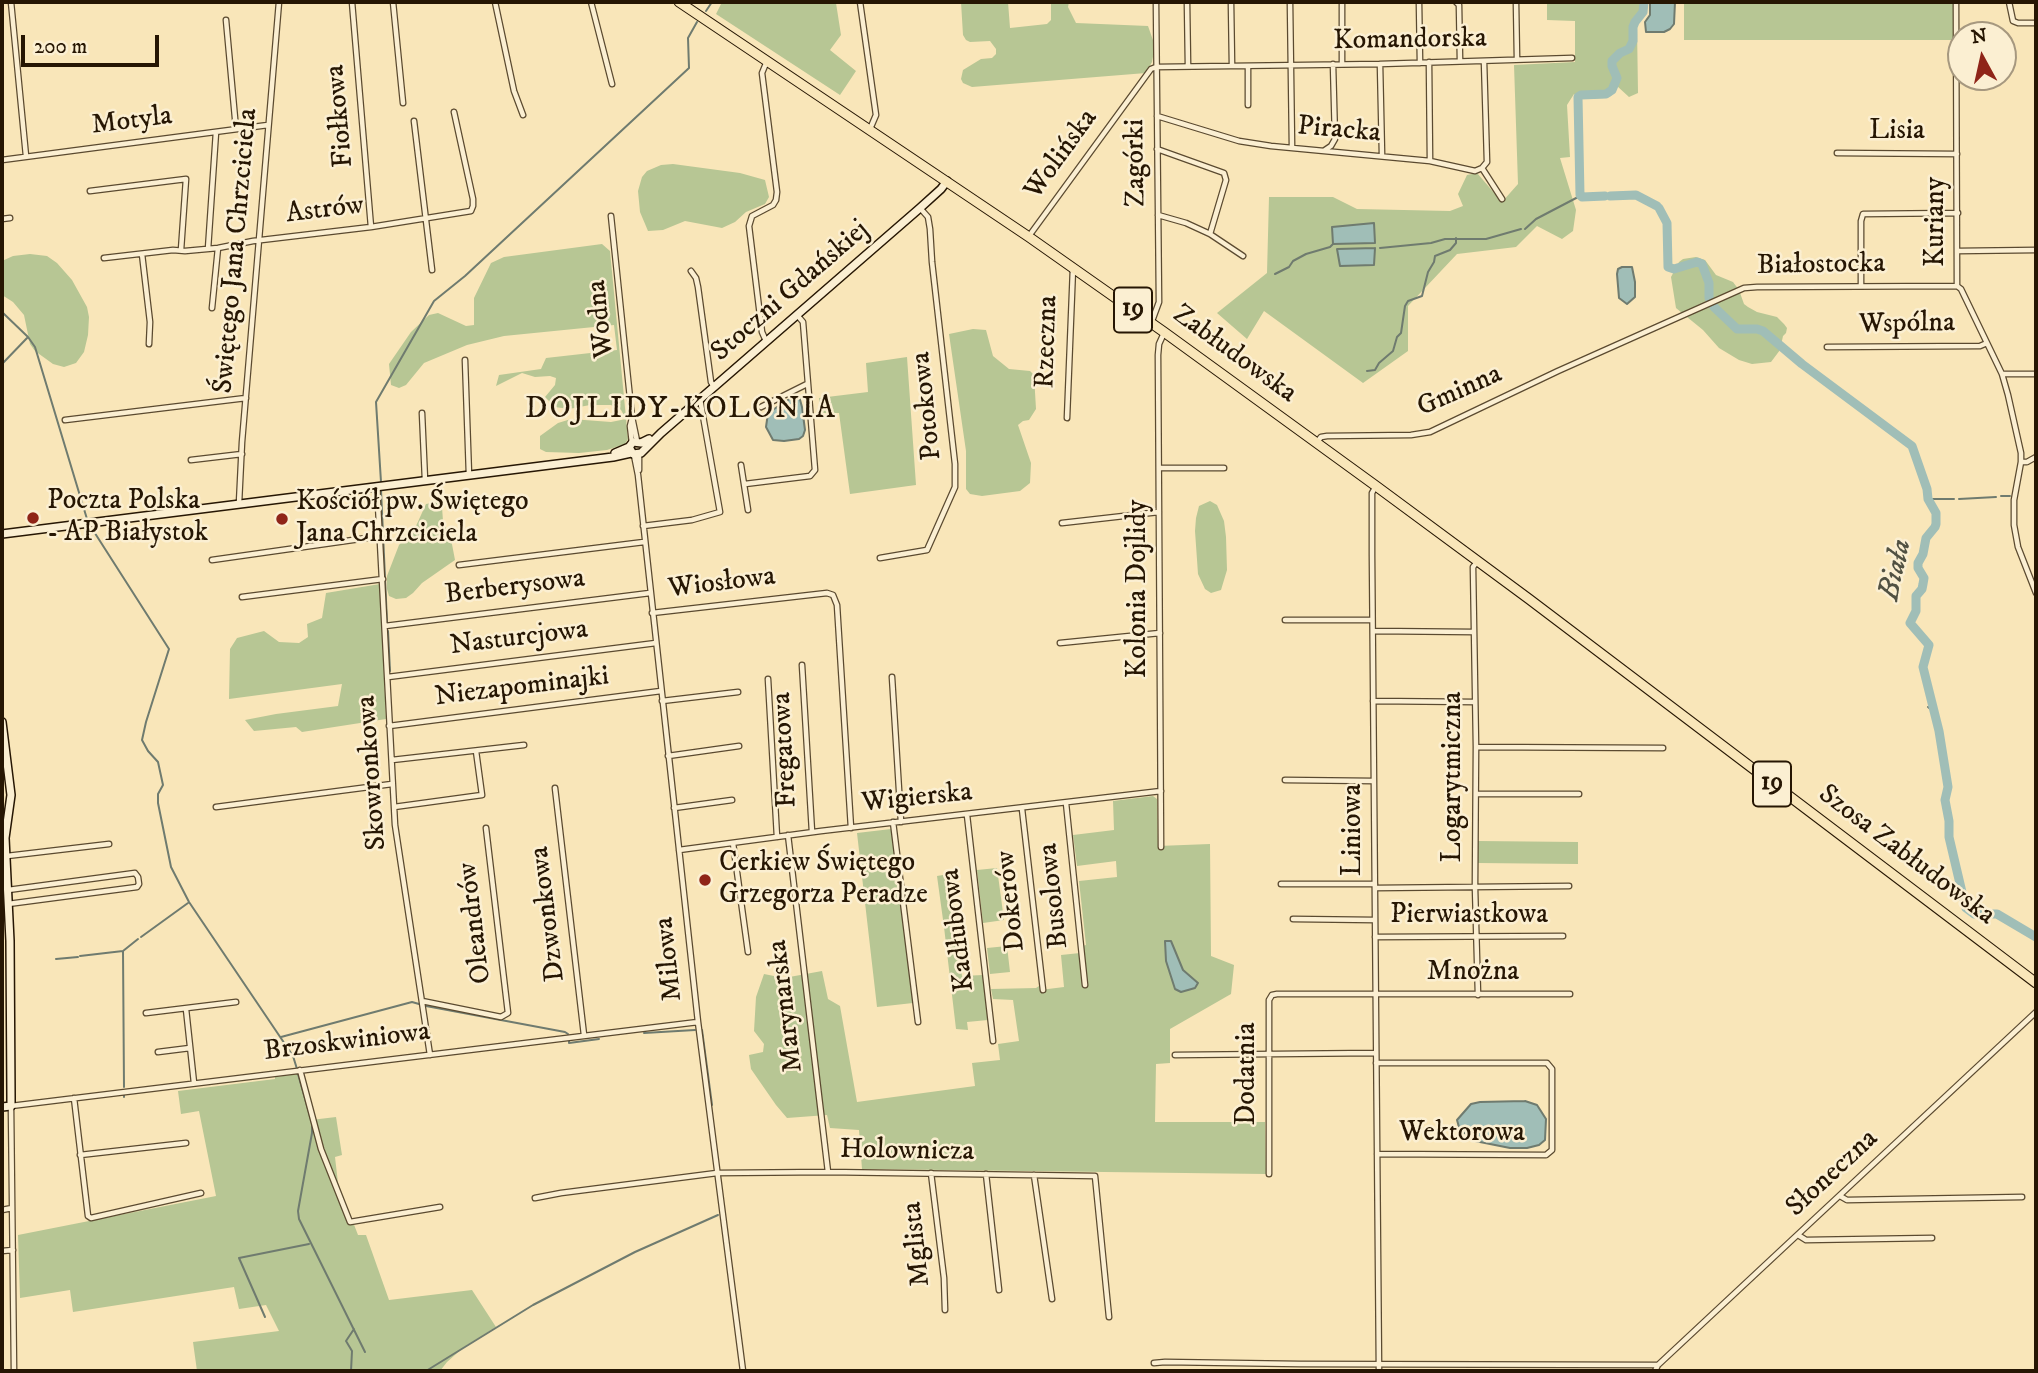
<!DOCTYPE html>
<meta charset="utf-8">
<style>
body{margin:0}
#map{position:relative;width:2038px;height:1373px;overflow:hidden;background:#f9e6b9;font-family:"IM FELL DW Pica",serif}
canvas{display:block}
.frame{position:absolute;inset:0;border:4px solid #261603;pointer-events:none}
.north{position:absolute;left:1947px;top:21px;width:70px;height:70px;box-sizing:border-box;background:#fbefd2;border:2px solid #a6987f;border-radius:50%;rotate:352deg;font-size:19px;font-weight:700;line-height:28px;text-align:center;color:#261603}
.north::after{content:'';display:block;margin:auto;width:24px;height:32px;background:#8f2418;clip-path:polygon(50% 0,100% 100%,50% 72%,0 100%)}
.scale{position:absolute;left:21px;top:35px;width:138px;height:32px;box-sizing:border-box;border:4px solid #261603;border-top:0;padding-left:9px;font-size:21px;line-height:24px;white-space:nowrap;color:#261603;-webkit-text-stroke:5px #fbefd2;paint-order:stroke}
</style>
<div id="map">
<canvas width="2038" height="1373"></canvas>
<div class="frame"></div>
<div class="north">N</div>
<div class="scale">200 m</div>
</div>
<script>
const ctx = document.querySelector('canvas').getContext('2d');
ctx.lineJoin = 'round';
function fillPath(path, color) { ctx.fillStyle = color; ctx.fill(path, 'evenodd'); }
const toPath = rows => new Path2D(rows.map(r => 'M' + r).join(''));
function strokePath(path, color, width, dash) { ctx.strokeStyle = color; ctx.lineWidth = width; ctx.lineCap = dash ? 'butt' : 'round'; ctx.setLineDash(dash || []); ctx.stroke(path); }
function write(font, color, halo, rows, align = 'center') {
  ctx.font = font + ' "IM FELL DW Pica",serif'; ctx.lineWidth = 5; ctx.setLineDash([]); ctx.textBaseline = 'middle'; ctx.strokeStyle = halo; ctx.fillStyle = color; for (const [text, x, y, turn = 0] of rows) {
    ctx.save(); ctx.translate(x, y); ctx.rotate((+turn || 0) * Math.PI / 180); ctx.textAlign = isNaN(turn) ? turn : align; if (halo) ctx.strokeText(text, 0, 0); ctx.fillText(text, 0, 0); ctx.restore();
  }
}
fillPath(toPath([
 [722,2,842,2,836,3,841,35,830,50,856,71,840,95,716,14],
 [961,2,1008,2,1010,28,1047,24,1051,20,1051,2,1069,2,1068,7,1076,23,1148,26,1155,46,1152,62,1146,73,972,87,963,83,961,79,963,70,981,59,992,58,996,54,996,49,990,41,970,42,966,40,963,35],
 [1547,2,1646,2,1646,11,1637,26,1638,93,1629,97,1617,86,1611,96,1605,98,1581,99,1574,94,1567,105,1570,157,1560,158,1576,210,1573,231,1562,239,1537,226,1516,247,1457,254,1408,306,1408,351,1363,383,1264,311,1247,339,1217,313,1267,273,1269,197,1333,197,1357,209,1450,211,1463,206,1458,194,1467,175,1477,173,1502,202,1518,184,1514,65,1575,62,1575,21,1547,20],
 [1684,2,1954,2,1954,40,1684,40],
 [673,164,740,173,765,180,769,197,765,204,746,212,735,222,722,228,685,221,663,230,648,231,640,212,638,191,642,177,647,171,661,165],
 [602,244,610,251,628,439,625,444,607,450,579,453,546,452,540,449,540,436,558,423,571,419,611,422,626,419,621,410,611,405,590,405,569,409,555,407,545,397,555,385,556,378,550,376,535,377,522,373,496,386,499,375,541,369,546,358,617,350,614,325,504,336,467,345,424,363,406,385,399,388,391,385,389,364,411,332,429,315,438,313,466,326,474,325,474,298,491,263,504,257],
 [30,254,47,256,57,263,72,280,87,307,89,317,88,335,84,352,76,363,64,367,53,364,35,351,30,344,24,315,13,302,2,295,2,261,13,256],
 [1696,257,1705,260,1716,275,1733,282,1739,290,1744,304,1748,307,1757,312,1777,317,1784,324,1787,328,1786,333,1783,336,1780,350,1771,362,1752,364,1739,360,1719,348,1703,330,1676,308,1671,277,1679,262,1683,259],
 [973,329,986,330,993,356,1009,369,1030,371,1034,375,1036,409,1029,420,1023,421,1018,425,1031,463,1030,483,1020,491,982,496,970,494,966,489,966,451,949,334],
 [907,357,916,485,850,494,839,413,821,413,819,398,868,392,866,363],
 [1210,501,1217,505,1224,521,1226,537,1227,570,1221,590,1211,593,1205,589,1198,574,1195,531,1196,518,1199,506],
 [437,502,442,507,443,521,451,539,455,560,422,583,413,593,406,598,396,599,389,596,387,589,387,576,399,545,416,526,426,504],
 [380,584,386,719,302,732,296,727,254,731,245,720,276,714,338,706,342,684,229,699,230,649,237,638,264,631,279,642,299,643,308,637,307,624,322,618,326,593],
 [1153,796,1157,799,1158,846,1210,844,1211,956,1234,965,1231,994,1170,1029,1170,1063,1156,1064,1155,1122,1265,1122,1266,1174,862,1169,859,1130,830,1128,827,1115,787,1118,776,1105,751,1069,749,1055,763,1052,764,1044,754,1031,756,997,764,974,784,978,822,971,828,999,840,1006,857,1102,975,1086,972,1063,1000,1060,998,1044,1019,1041,1013,1000,993,999,991,989,1036,988,1039,986,1040,990,1064,987,1061,955,1080,953,1082,946,1086,945,1079,881,1117,877,1116,861,1077,866,1073,835,1114,830,1113,801],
 [891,829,913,1003,877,1007,857,833],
 [1478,841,1578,842,1578,864,1478,863],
 [997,868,1004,920,983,923,977,870],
 [949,874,962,976,983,975,988,1020,967,1022,968,1030,956,1029,944,927,937,876],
 [1007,946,1010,972,990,974,987,948],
 [298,1074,311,1120,336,1117,342,1155,335,1157,338,1183,358,1235,366,1235,389,1300,472,1290,496,1327,464,1347,447,1362,440,1371,197,1371,193,1342,279,1331,266,1305,239,1309,234,1287,73,1312,70,1290,20,1298,18,1235,216,1196,199,1111,181,1114,178,1091,275,1079,275,1077]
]), '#b7c694');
const water = toPath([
 [1650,2,1675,2,1674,24,1670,29,1664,32,1646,32,1645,22,1650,15,1650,2],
 [1374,223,1375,243,1333,244,1332,227,1374,223],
 [1375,248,1374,265,1340,266,1337,249,1375,248],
 [1622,267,1632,267,1635,282,1635,297,1627,304,1619,298,1617,274,1618,269,1622,267],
 [794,396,799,396,802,407,805,430,803,436,799,439,784,441,773,440,766,427,768,413,794,396],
 [1165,941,1171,941,1183,970,1198,983,1195,988,1181,992,1175,989,1166,961,1165,941],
 [1525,1101,1537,1105,1546,1119,1545,1140,1539,1145,1527,1148,1510,1148,1475,1141,1467,1134,1460,1131,1457,1120,1471,1104,1480,1102,1525,1101]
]);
fillPath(water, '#a0beb7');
strokePath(water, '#6f7b6f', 2);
strokePath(toPath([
 [706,11,712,2],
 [1525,229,1536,219,1580,196],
 [1380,248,1431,243,1445,239,1486,239,1521,229],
 [1275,274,1289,267,1293,261,1306,254,1330,247,1333,244],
 [2,312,28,337,35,347,87,519],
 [2,364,28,337],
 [1367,371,1375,370,1379,363,1393,351,1397,337,1401,333,1405,306,1408,301,1422,296,1428,272,1434,262,1435,256,1450,250,1456,243,1456,238],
 [381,482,376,402,434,301,465,276,689,68,688,38,697,22],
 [381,490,387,622],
 [2001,496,2010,496],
 [1928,499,1954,499],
 [1959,499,1996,497],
 [91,527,169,649,146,722,142,740,148,751,158,762,163,785,158,794,158,803,171,867,189,902,293,1056,297,1069],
 [388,631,390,671],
 [1928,707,1935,713],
 [141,937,188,903],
 [80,956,123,951],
 [56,959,78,957],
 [426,1006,565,1032,568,1034],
 [702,1030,712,1105],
 [644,1033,695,1030],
 [281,1037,412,1002,419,1004],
 [569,1041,569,1043,599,1039],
 [298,1074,312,1123,312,1133,298,1211,299,1219,365,1352],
 [124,1087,123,951,138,939],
 [124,1097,124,1095],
 [265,1317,239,1258,309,1244],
 [351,1371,352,1351,346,1341,354,1329],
 [426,1371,533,1305,635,1252,718,1215]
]), '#6f7b6f', 2);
strokePath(toPath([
 [1605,196,1582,197,1580,195,1578,97,1581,95,1606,94,1612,90,1617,78,1612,66,1612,61,1620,53,1629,49,1633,41,1633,27,1635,22,1643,12,1644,2],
 [1610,196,1636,195,1657,206],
 [1659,208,1667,223,1668,267,1674,269,1697,262,1702,264,1709,283,1709,298],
 [1714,307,1737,329,1757,329,1763,331,1802,364,1912,446,1927,489,1928,499,1936,513,1936,524,1935,527,1926,538,1923,554,1918,563,1918,568,1924,578,1923,584,1922,589,1916,596,1916,611,1910,623,1929,645,1923,667,1939,731,1948,787,1945,800,1949,821,1949,837,1965,905,1966,908,1974,914,1997,914,2036,937]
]), '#a0beb7', 9);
const street = toPath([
 [11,2,26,156],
 [352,2,371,227],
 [393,2,403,103],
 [495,2,514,91,523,115],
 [591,2,612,84],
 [860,2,876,115,870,129],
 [1187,2,1188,66],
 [1231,2,1232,66],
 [1290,2,1292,147],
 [1419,2,1420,63],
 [1456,2,1459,5,1460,61],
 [1516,2,1517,59],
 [1956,2,1957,286,1961,289,2002,374,2008,395,2021,453,2021,462,2014,500,2014,525,2018,547,2036,593],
 [2009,2,2013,21,2018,23,2036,23],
 [226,20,236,129],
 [1429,62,1430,161],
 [1342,64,1342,2],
 [1380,64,1382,155],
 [1156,67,1380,64,1572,58],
 [1248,105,1248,66],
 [1157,116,1239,141,1271,146,1430,161,1475,171,1482,168,1502,199],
 [414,121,432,270],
 [1157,149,1224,173,1226,180,1210,234],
 [1325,150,1331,146,1335,139,1333,64],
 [1837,153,1957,154],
 [2,160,268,125],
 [1482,168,1487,162,1484,61],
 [90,191,186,179,181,250],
 [1158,215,1186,223,1210,234,1243,256],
 [611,216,632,417,637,441],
 [2,219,10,218],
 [1029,236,1151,69,1156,67],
 [208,249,216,132],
 [1958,251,2036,250],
 [142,254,150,322,149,344],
 [104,258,173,250,185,251,218,248,253,241,371,227,471,211,473,206,473,199,454,112],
 [691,271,696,278,698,287,711,382,714,387],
 [1861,286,1861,221,1863,214,1958,213],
 [212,308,218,248],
 [1152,321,1159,302,1156,2],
 [766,341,762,332,749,226,752,216,773,205,776,200,777,192,762,73,767,61],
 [1827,347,1980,346,1987,343],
 [465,360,469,475],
 [2002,374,2036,374],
 [761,407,807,384],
 [422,413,425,480],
 [1067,418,1073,268],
 [65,420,246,398],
 [1317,442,1321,437,1327,436,1411,435,1430,432,1558,371,1744,288,1757,287,1957,286],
 [632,443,630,426,632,418],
 [634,455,638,475,698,1022,743,1371],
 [191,460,242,454],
 [2021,462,2027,462,2036,457],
 [741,465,748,510],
 [1159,468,1224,468],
 [639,470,639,454],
 [745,484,810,476,815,470,803,322,797,315],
 [377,486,395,825,430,1055],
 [1376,486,1372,493,1372,555,1379,1371],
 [239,503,242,442,279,2],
 [1062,523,1159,512],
 [643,526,692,520,720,512,700,399],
 [880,558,927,550,955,487,955,464,932,262,930,229,928,217,920,208],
 [212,560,381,536],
 [1478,561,1473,567,1476,747,1475,887,1478,995],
 [459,565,644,542],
 [242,597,383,579],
 [652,613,827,593,833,595,837,605,851,828],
 [1285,620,1372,620],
 [385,626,650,593],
 [1373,631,1474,632],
 [1060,643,1160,633],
 [802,665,812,832],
 [388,677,656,643],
 [892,677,901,822],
 [768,679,777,837],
 [662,701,738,692],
 [1373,701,1475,702],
 [389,726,661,691],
 [1476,747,1663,748],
 [668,756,739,746],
 [392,760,524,745],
 [1285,780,1374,781],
 [555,788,584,1035],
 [1476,794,1579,794],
 [1066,803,1085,985],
 [216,807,392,784],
 [394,807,482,795,476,751],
 [674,808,732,800],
 [1022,809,1043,990],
 [967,815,993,1041],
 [893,822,918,1022],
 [788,835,828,1172],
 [733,843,748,952],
 [1161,847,1158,355,1159,344,1164,333],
 [679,850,821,831,1161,791],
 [7,856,109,844],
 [1281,884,1375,884],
 [1375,888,1569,886],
 [8,890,135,873,138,877,139,884,137,887,8,904],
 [1293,919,1375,920],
 [1375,937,1563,936],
 [422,1001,501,1017,508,1013,486,828],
 [186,1009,194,1083],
 [146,1013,236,1002],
 [158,1052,190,1048],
 [1175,1055,1376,1053],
 [1376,1063,1547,1063,1552,1069,1552,1150,1546,1155,1377,1154],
 [300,1070,321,1149,350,1222,440,1207],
 [74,1098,88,1216,91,1218,201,1193],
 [80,1155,186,1143],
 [931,1173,944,1278,945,1310],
 [986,1174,999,1290],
 [1269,1174,1269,1000,1272,995,1277,994,1570,994],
 [1034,1175,1052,1299],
 [1840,1196,1847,1200,2022,1197],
 [535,1198,561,1193,717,1173,828,1172,1095,1176,1109,1317],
 [2,1210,12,1208],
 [1798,1235,1806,1240,1932,1238],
 [2,1251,13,1250],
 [1154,1363,1165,1362,1300,1364,1658,1365],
 [14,1371,11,1106,698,1022],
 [1655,1371,1658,1365,2036,1012]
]);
const secondary = toPath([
 [629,447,633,454,641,453,661,433,920,208,941,189,947,181],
 [615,453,629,447,633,442,641,443,649,439],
 [2,534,613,457,631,453],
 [2,722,11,795,5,838,10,941,11,1097,11,1106,2,1107]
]);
const highway = toPath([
 [679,2,1029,237,1164,332,1376,486,1529,599,2036,983]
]);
strokePath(street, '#5b4a30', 7);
strokePath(secondary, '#261603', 10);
strokePath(highway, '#261603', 11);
strokePath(street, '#fbefd2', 4.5);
strokePath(secondary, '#fbefd2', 7);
strokePath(highway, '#f9e6b9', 9);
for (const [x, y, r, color] of [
 [33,518,7,"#8f2418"],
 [282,519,7,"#8f2418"],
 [705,880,7,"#8f2418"]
]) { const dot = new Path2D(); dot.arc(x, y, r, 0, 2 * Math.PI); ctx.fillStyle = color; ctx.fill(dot); strokePath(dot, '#fbefd2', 2.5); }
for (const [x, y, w] of [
 [1133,310,38],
 [1772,784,38]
]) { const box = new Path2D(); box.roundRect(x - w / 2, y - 22.5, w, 45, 5); ctx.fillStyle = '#fbefd2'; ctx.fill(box); strokePath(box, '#261603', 2); }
write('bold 26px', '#261603', null, [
 ["19",1133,310],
 ["19",1772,784]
]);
write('28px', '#261603', '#fbefd2', [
 ["Komandorska",1410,41,-1],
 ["Fiołkowa",341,116,-95],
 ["Motyla",132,122,-7],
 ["Piracka",1339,131,5],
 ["Lisia",1897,132],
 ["Wolińska",1062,155,-54],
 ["Zagórki",1137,163,-91],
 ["Astrów",325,211,-7],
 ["Kuriany",1937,222,-90],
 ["Świętego Jana Chrzciciela",237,251,-85],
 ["Białostocka",1821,266,-1],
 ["Stoczni Gdańskiej",791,292,-41],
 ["Wodna",602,319,-96],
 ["Wspólna",1907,325,-1],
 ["Rzeczna",1048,342,-88],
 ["Zabłudowska",1234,355,36],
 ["Gminna",1460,392,-24],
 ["Potokowa",928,406,-96],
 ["Wiosłowa",722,584,-7],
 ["Berberysowa",515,588,-7],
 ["Kolonia Dojlidy",1139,589,-90],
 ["Nasturcjowa",519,639,-7],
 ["Niezapominajki",522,688,-7],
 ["Fregatowa",786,750,-93],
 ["Skowronkowa",373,773,-94],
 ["Logarytmiczna",1454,777,-90],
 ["Wigierska",917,799,-6],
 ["Liniowa",1354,830,-90],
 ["Szosa Zabłudowska",1906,856,37],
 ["Busolowa",1055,896,-96],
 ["Dokerów",1012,901,-96],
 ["Dzwonkowa",549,914,-97],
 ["Pierwiastkowa",1469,916],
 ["Oleandrów",476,923,-97],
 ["Kadłubowa",959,930,-97],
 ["Milowa",670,959,-96],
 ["Mnożna",1473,973],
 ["Marynarska",787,1006,-97],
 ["Brzoskwiniowa",347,1043,-7],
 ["Dodatnia",1248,1074,-90],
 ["Wektorowa",1462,1134],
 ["Holownicza",907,1152,1],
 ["Słoneczna",1833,1174,-43],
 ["Mglista",918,1244,-96]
]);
write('28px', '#261603', '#fbefd2', [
 ["Poczta Polska",47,502],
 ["- AP Białystok",47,534],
 ["Kościół pw. Świętego",296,503],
 ["Jana Chrzciciela",296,535],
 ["Cerkiew Świętego",719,864],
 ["Grzegorza Peradze",719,896]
], 'left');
ctx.letterSpacing = '2px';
write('30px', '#261603', '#fbefd2', [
 ["DOJLIDY-KOLONIA",681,411]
]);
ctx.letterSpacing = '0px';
write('italic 30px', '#515142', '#fbefd2', [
 ["Biała",1897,570,-77]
]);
</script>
